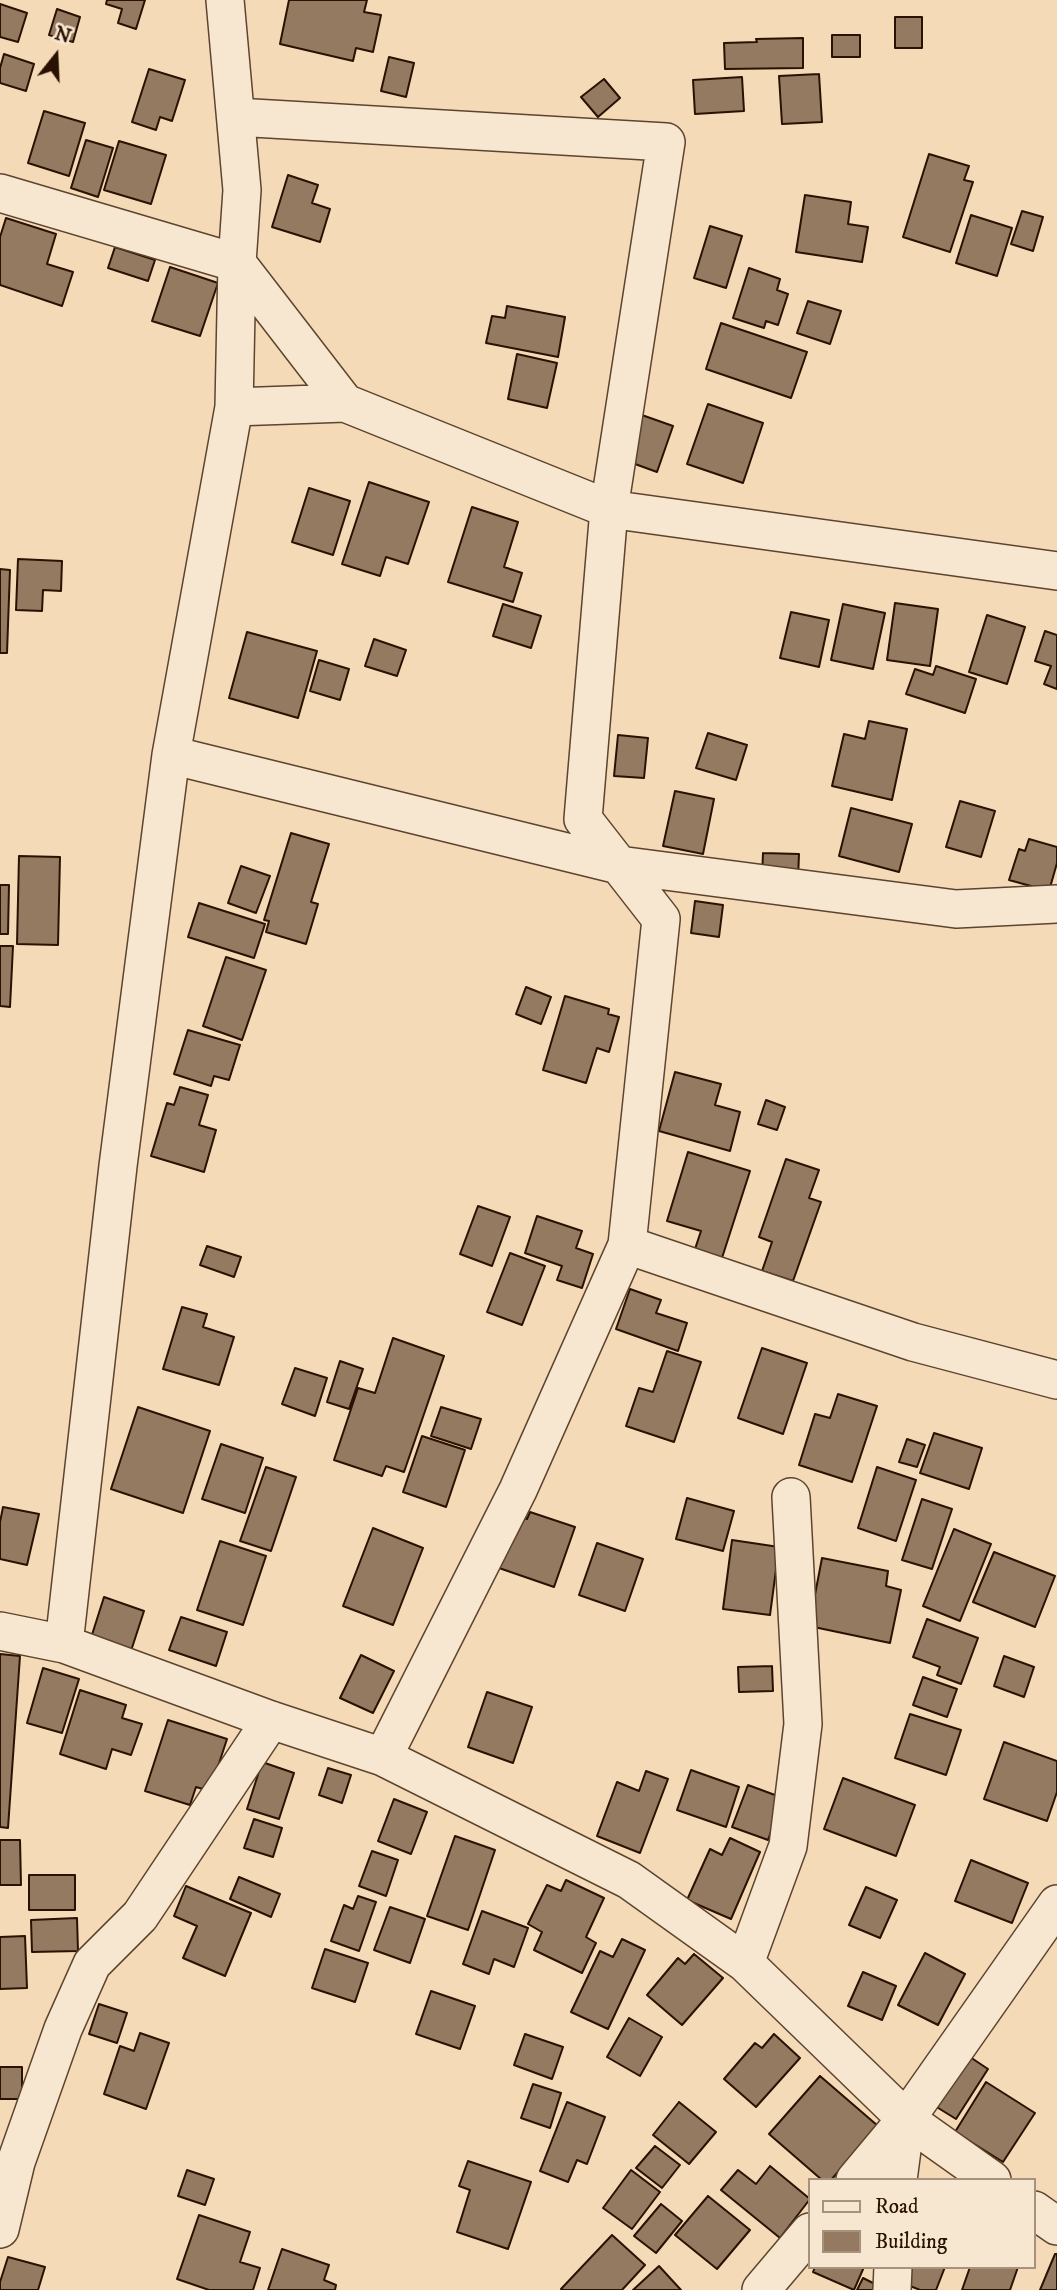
<!DOCTYPE html>
<style>
body{margin:0}
#map{position:relative;width:1057px;height:2290px;overflow:hidden;background:#f4dab7;font-family:"IM FELL DW Pica",serif}
canvas{display:block}
.legend{position:absolute;left:808px;top:2178px;width:228px;height:91px;box-sizing:border-box;background:#f8e7d0;border:2px solid #a6927e;margin:0;padding:9px 12px;list-style:none;font-size:21px;color:#2a1202}
.legend li{display:flex;align-items:center;gap:14px;height:35px}
.legend b{width:35px;border:2px solid #a6927e}
.north{position:absolute;left:21px;top:21px;width:70px;height:70px;-webkit-text-stroke:5px #f8e7d0;paint-order:stroke;rotate:18deg;font-size:19px;font-weight:700;line-height:28px;text-align:center;color:#2a1202}
.north::after{content:'';display:block;margin:auto;width:24px;height:32px;background:#2a1202;clip-path:polygon(50% 0,100% 100%,50% 72%,0 100%)}
</style>
<div id="map">
<canvas width="1057" height="2290"></canvas>
<ul class="legend">
<li><b style="height:9px;background:#f8e7d0"></b>Road</li>
<li><b style="height:19px;background:#937a60"></b>Building</li>
</ul>
<div class="north">N</div>
</div>
<script>
const ctx = document.querySelector('canvas').getContext('2d');
ctx.lineJoin = 'round';
function fillPath(path, color) { ctx.fillStyle = color; ctx.fill(path, 'evenodd'); }
const toPath = rows => new Path2D(rows.map(r => 'M' + r).join(''));
function strokePath(path, color, width, dash) { ctx.strokeStyle = color; ctx.lineWidth = width; ctx.lineCap = dash ? 'butt' : 'round'; ctx.setLineDash(dash || []); ctx.stroke(path); }
const building = toPath([
 [107,0,145,0,136,29,118,23,122,9,106,4,107,0],
 [289,0,367,0,364,12,381,15,373,52,356,48,353,61,280,44,289,0],
 [0,4,27,13,18,42,0,37,0,4],
 [57,9,80,17,73,42,49,35,57,9],
 [895,17,922,17,922,48,895,48,895,17],
 [832,35,860,35,860,57,832,57,832,35],
 [803,38,803,68,725,69,724,43,757,42,756,39,803,38],
 [4,54,34,64,26,91,0,83,0,68,4,54],
 [389,57,414,63,406,97,381,91,389,57],
 [149,69,185,80,172,121,160,117,156,130,132,122,149,69],
 [819,74,822,122,782,124,779,76,819,74],
 [742,77,744,111,695,114,693,80,742,77],
 [604,79,620,98,598,117,581,97,604,79],
 [44,111,85,123,69,176,28,163,44,111],
 [86,140,113,148,98,197,71,188,86,140],
 [119,141,166,155,151,204,104,190,119,141],
 [929,154,969,166,964,180,973,182,950,252,903,237,929,154],
 [288,175,318,185,312,203,330,209,320,242,272,227,288,175],
 [805,195,851,202,848,224,868,227,862,262,796,252,805,195],
 [1022,211,1043,217,1033,251,1011,244,1022,211],
 [971,215,1012,228,997,276,956,263,971,215],
 [6,218,56,234,47,264,73,272,62,306,0,285,0,237,6,218],
 [710,226,742,236,726,288,694,278,710,226],
 [115,247,155,260,148,281,108,268,115,247],
 [170,267,218,283,200,336,152,321,170,267],
 [749,268,780,279,777,290,788,294,778,325,766,321,764,328,733,318,749,268],
 [808,301,841,311,830,344,797,333,808,301],
 [507,306,565,317,558,357,486,343,492,316,505,318,507,306],
 [721,323,807,352,791,398,706,369,721,323],
 [517,354,557,363,547,408,508,399,517,354],
 [708,404,763,423,743,483,687,464,708,404],
 [639,414,673,426,657,472,624,460,639,414],
 [369,482,429,502,408,564,386,557,380,576,342,564,369,482],
 [309,488,350,501,333,555,292,542,309,488],
 [472,507,518,522,504,567,522,573,513,602,448,582,472,507],
 [18,559,62,561,61,591,43,590,42,611,16,610,18,559],
 [0,569,10,570,7,653,0,653,0,569],
 [895,603,938,609,930,666,887,660,895,603],
 [503,604,541,616,531,648,493,636,503,604],
 [843,604,885,613,873,669,831,660,843,604],
 [791,612,829,620,819,667,780,658,791,612],
 [987,615,1025,627,1007,684,969,672,987,615],
 [1045,631,1057,635,1057,689,1044,684,1051,666,1035,661,1045,631],
 [247,632,317,651,298,718,229,698,247,632],
 [374,639,406,650,397,676,365,666,374,639],
 [319,660,349,669,340,700,310,691,319,660],
 [936,666,976,679,965,713,906,694,915,669,933,675,936,666],
 [869,721,907,729,892,800,832,786,844,734,865,739,869,721],
 [708,733,747,745,736,780,696,768,708,733],
 [618,735,648,738,644,778,614,776,618,735],
 [675,791,714,799,703,854,663,846,675,791],
 [960,801,995,811,981,857,946,847,960,801],
 [851,808,912,824,899,872,839,856,851,808],
 [291,833,329,844,311,902,318,904,306,944,266,932,269,921,264,920,291,833],
 [1029,839,1057,847,1057,863,1049,891,1009,880,1019,849,1025,851,1029,839],
 [763,853,799,854,798,879,762,878,763,853],
 [19,856,60,857,58,945,17,944,19,856],
 [241,866,270,876,256,913,228,903,241,866],
 [0,885,9,885,8,934,0,934,0,885],
 [695,901,723,905,719,937,691,933,695,901],
 [199,903,265,924,254,958,188,937,199,903],
 [0,946,13,946,10,1007,0,1006,0,946],
 [226,957,266,970,242,1040,203,1026,226,957],
 [526,987,551,997,541,1024,516,1014,526,987],
 [565,996,609,1009,608,1014,619,1017,609,1052,597,1048,586,1083,543,1070,565,996],
 [188,1030,240,1045,229,1080,214,1076,211,1086,174,1074,188,1030],
 [675,1072,721,1084,715,1105,740,1112,730,1151,659,1131,675,1072],
 [180,1087,208,1095,199,1125,216,1130,204,1172,151,1156,167,1103,174,1105,180,1087],
 [766,1100,785,1107,777,1130,758,1124,766,1100],
 [688,1152,750,1171,721,1261,694,1252,701,1231,667,1221,688,1152],
 [786,1159,819,1170,809,1198,821,1202,793,1281,762,1271,772,1242,759,1237,786,1159],
 [478,1206,510,1217,492,1266,460,1254,478,1206],
 [537,1216,582,1231,576,1248,593,1254,582,1288,557,1280,562,1266,525,1253,537,1216],
 [207,1246,241,1257,234,1277,200,1265,207,1246],
 [510,1253,545,1266,522,1325,487,1312,510,1253],
 [630,1289,661,1300,656,1313,687,1323,678,1351,616,1329,630,1289],
 [182,1307,207,1314,203,1327,234,1337,219,1385,163,1369,182,1307],
 [393,1338,444,1356,404,1472,386,1466,382,1476,334,1460,358,1388,375,1393,393,1338],
 [762,1348,807,1363,783,1434,738,1418,762,1348],
 [667,1351,701,1362,674,1442,626,1426,639,1388,653,1392,667,1351],
 [340,1361,363,1369,349,1409,327,1402,340,1361],
 [295,1368,327,1378,315,1416,282,1404,295,1368],
 [838,1394,877,1406,852,1482,799,1465,815,1414,830,1418,838,1394],
 [138,1407,210,1431,183,1513,111,1489,138,1407],
 [441,1407,481,1419,471,1449,431,1436,441,1407],
 [934,1433,982,1448,969,1489,920,1473,934,1433],
 [422,1436,465,1450,446,1507,403,1492,422,1436],
 [907,1439,925,1445,917,1467,899,1462,907,1439],
 [221,1444,263,1458,245,1513,202,1499,221,1444],
 [266,1467,296,1477,271,1551,240,1541,266,1467],
 [877,1467,916,1480,896,1541,858,1528,877,1467],
 [687,1498,734,1511,723,1551,676,1539,687,1498],
 [922,1499,952,1509,932,1569,902,1560,922,1499],
 [3,1507,39,1514,27,1565,0,1559,0,1522,3,1507],
 [530,1512,575,1527,554,1587,499,1568,517,1515,527,1519,530,1512],
 [373,1528,423,1548,393,1625,343,1606,373,1528],
 [954,1529,991,1544,960,1621,923,1606,954,1529],
 [732,1540,779,1547,770,1615,723,1609,732,1540],
 [220,1541,266,1556,243,1625,197,1610,220,1541],
 [597,1543,643,1559,625,1611,579,1595,597,1543],
 [994,1552,1055,1576,1035,1627,973,1602,994,1552],
 [822,1558,888,1571,886,1586,901,1590,890,1643,809,1626,822,1558],
 [104,1597,144,1611,130,1654,90,1641,104,1597],
 [181,1617,227,1632,216,1666,169,1650,181,1617],
 [927,1619,978,1638,961,1684,937,1675,940,1667,913,1657,927,1619],
 [0,1654,20,1656,8,1828,0,1827,0,1654],
 [361,1655,394,1671,373,1713,340,1698,361,1655],
 [1004,1656,1034,1667,1024,1697,994,1686,1004,1656],
 [772,1666,773,1691,739,1692,738,1667,772,1666],
 [43,1668,79,1679,62,1733,27,1723,43,1668],
 [923,1677,957,1689,947,1717,913,1705,923,1677],
 [80,1690,126,1705,122,1718,142,1724,131,1755,112,1749,106,1769,60,1754,80,1690],
 [487,1692,532,1707,513,1763,468,1747,487,1692],
 [910,1714,961,1730,946,1775,895,1758,910,1714],
 [168,1720,227,1739,210,1791,196,1787,190,1805,145,1791,168,1720],
 [1004,1742,1057,1761,1057,1792,1047,1821,984,1799,1004,1742],
 [262,1762,294,1773,279,1819,247,1809,262,1762],
 [328,1768,351,1775,342,1803,319,1795,328,1768],
 [691,1770,739,1787,726,1827,677,1810,691,1770],
 [646,1771,668,1779,640,1853,597,1836,617,1782,639,1791,646,1771],
 [843,1778,915,1805,896,1856,824,1829,843,1778],
 [748,1785,783,1798,768,1840,732,1827,748,1785],
 [394,1799,427,1812,411,1854,378,1841,394,1799],
 [254,1819,282,1828,273,1857,244,1848,254,1819],
 [455,1836,495,1850,468,1930,427,1916,455,1836],
 [730,1838,760,1852,731,1919,687,1900,710,1849,722,1855,730,1838],
 [0,1840,20,1840,21,1885,0,1885,0,1840],
 [372,1851,398,1860,386,1896,359,1886,372,1851],
 [971,1860,1028,1883,1012,1923,955,1901,971,1860],
 [29,1875,75,1875,75,1910,29,1910,29,1875],
 [239,1877,280,1894,271,1917,230,1899,239,1877],
 [566,1880,604,1898,586,1937,596,1943,582,1973,534,1950,542,1932,528,1924,547,1885,561,1891,566,1880],
 [186,1886,251,1913,225,1976,183,1958,197,1926,174,1916,186,1886],
 [866,1887,897,1900,880,1938,849,1925,866,1887],
 [358,1896,376,1902,359,1951,331,1941,344,1905,353,1909,358,1896],
 [390,1907,425,1919,410,1963,374,1950,390,1907],
 [482,1911,528,1928,514,1967,494,1959,489,1974,463,1964,482,1911],
 [77,1918,78,1951,32,1952,31,1920,77,1918],
 [25,1936,27,1988,0,1989,0,1937,25,1936],
 [622,1939,645,1950,608,2029,571,2012,600,1951,613,1957,622,1939],
 [325,1949,368,1963,355,2002,312,1988,325,1949],
 [925,1953,965,1974,938,2025,898,2005,925,1953],
 [694,1954,723,1978,682,2025,647,1995,678,1958,685,1964,694,1954],
 [863,1972,896,1986,882,2020,848,2006,863,1972],
 [431,1991,475,2006,460,2049,416,2034,431,1991],
 [99,2004,127,2013,117,2043,89,2034,99,2004],
 [629,2018,662,2037,640,2076,607,2057,629,2018],
 [140,2033,169,2043,146,2109,104,2094,120,2046,134,2051,140,2033],
 [525,2034,563,2047,552,2079,514,2065,525,2034],
 [774,2034,800,2058,756,2107,724,2079,755,2043,762,2048,774,2034],
 [967,2055,988,2069,956,2119,935,2106,967,2055],
 [0,2067,22,2067,22,2099,0,2099,0,2067],
 [820,2076,878,2126,831,2180,822,2180,769,2134,820,2076],
 [986,2082,1035,2113,1003,2162,955,2132,986,2082],
 [533,2084,561,2093,550,2128,521,2118,533,2084],
 [567,2102,605,2117,587,2164,577,2160,568,2182,540,2171,567,2102],
 [679,2102,716,2132,689,2164,653,2135,679,2102],
 [655,2146,680,2165,662,2188,636,2168,655,2146],
 [468,2161,531,2182,508,2249,457,2232,470,2190,459,2186,468,2161],
 [770,2166,810,2199,780,2238,721,2190,738,2170,756,2184,770,2166],
 [187,2170,214,2179,205,2205,178,2196,187,2170],
 [631,2170,660,2192,632,2229,603,2208,631,2170],
 [708,2196,750,2230,717,2269,675,2235,708,2196],
 [661,2204,682,2221,656,2253,634,2236,661,2204],
 [199,2215,250,2232,240,2262,260,2268,253,2290,209,2290,177,2279,199,2215],
 [612,2235,645,2265,622,2290,563,2290,561,2289,612,2235],
 [282,2249,329,2265,324,2280,336,2285,335,2290,268,2290,282,2249],
 [1055,2254,1057,2254,1057,2290,1040,2290,1055,2254],
 [8,2257,45,2267,38,2290,0,2290,0,2282,8,2257],
 [659,2266,681,2290,633,2290,659,2266],
 [815,2267,864,2267,854,2290,813,2272,815,2267],
 [905,2267,945,2267,936,2290,920,2290,900,2282,905,2267],
 [970,2267,1018,2267,1010,2290,962,2290,970,2267],
 [863,2278,881,2287,880,2290,857,2290,863,2278]
]);
fillPath(building, '#937a60');
strokePath(building, '#2a1202', 2);
const minor = toPath([
 [236,117,666,142,609,509,583,819,661,919,627,1245,518,1490,383,1757],
 [0,193,237,263,345,403],
 [234,407,345,403,609,509,1057,571],
 [171,755,619,865,956,909,1057,904],
 [627,1245,913,1342,1057,1380],
 [0,1631,64,1644,271,1720,383,1757,629,1880,745,1963,906,2119,992,2180],
 [64,1644,118,1166,171,755,234,407,237,263,242,190,225,0],
 [745,1963,788,1846,803,1724,791,1497],
 [855,2180,906,2119,1057,1904],
 [898,2180,906,2119],
 [1034,2210,1057,2226],
 [0,2229,16,2162,63,2029,92,1964,140,1916,271,1720],
 [761,2290,810,2232],
 [892,2290,893,2267]
]);
strokePath(minor, '#5c442f', 40);
strokePath(minor, '#f8e7d0', 37);
</script>
